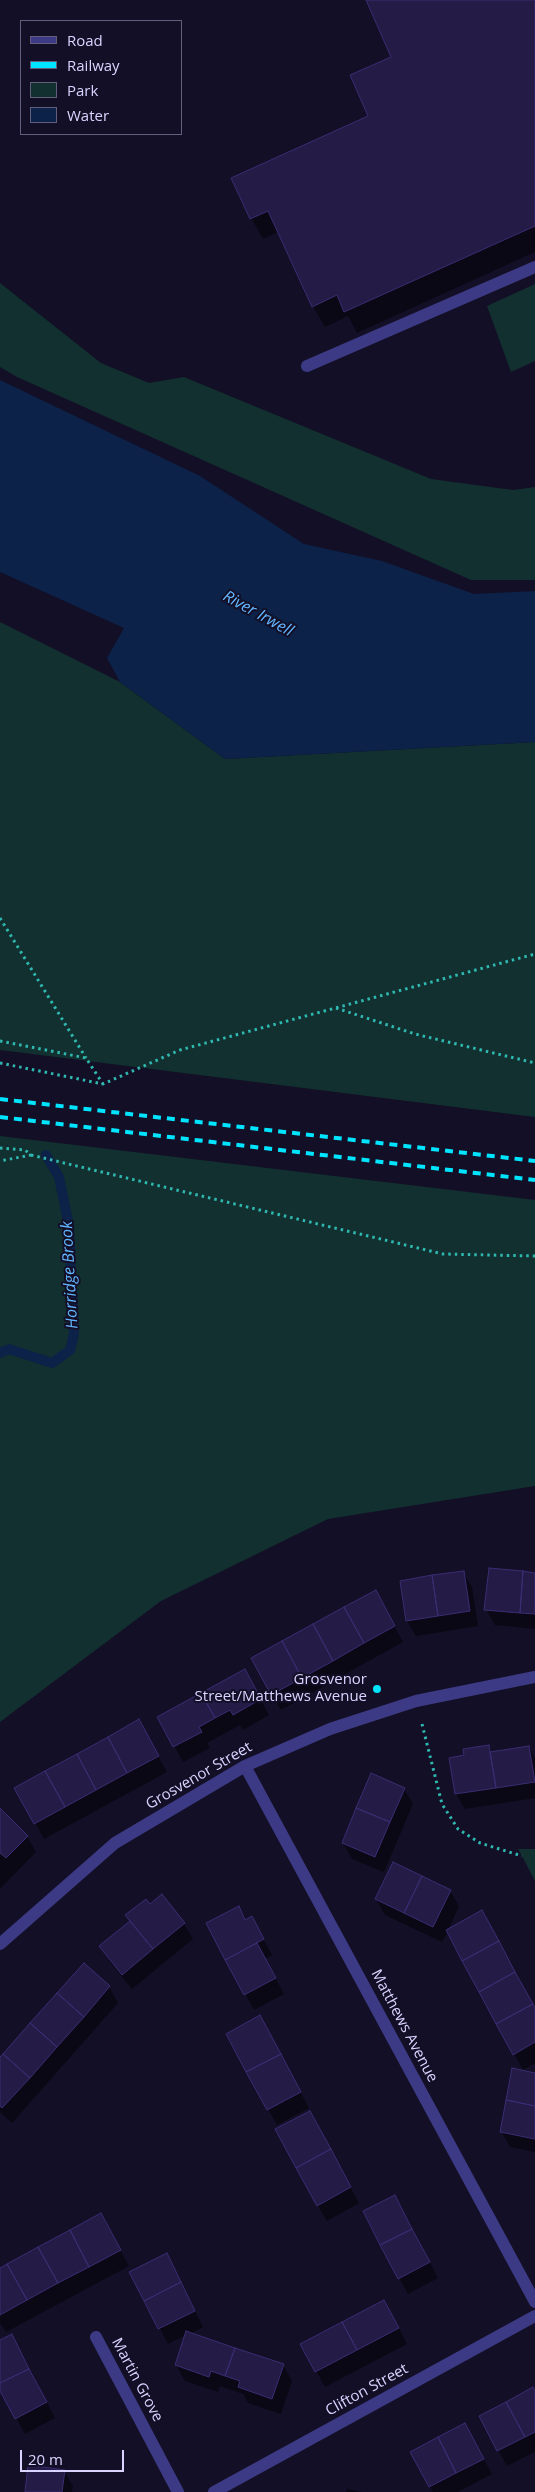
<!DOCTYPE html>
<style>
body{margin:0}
#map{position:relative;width:535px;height:2492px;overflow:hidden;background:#130f26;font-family:"Open Sans",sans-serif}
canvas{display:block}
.legend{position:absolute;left:20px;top:20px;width:162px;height:115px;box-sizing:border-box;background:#130f26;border:1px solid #625e7d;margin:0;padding:6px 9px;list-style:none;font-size:15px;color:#d9d4ff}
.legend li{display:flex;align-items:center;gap:10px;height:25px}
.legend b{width:25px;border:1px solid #625e7d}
.scale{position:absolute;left:20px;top:2450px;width:104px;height:22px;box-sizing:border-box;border:2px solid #d9d4ff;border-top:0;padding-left:6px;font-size:15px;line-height:18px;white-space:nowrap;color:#d9d4ff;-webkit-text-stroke:4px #130f26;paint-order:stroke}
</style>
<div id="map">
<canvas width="535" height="2492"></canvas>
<ul class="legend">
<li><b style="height:6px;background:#3d3a85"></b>Road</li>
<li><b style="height:6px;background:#00e5ff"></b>Railway</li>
<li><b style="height:14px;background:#12302f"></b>Park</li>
<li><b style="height:14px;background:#0c2248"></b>Water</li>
</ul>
<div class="scale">20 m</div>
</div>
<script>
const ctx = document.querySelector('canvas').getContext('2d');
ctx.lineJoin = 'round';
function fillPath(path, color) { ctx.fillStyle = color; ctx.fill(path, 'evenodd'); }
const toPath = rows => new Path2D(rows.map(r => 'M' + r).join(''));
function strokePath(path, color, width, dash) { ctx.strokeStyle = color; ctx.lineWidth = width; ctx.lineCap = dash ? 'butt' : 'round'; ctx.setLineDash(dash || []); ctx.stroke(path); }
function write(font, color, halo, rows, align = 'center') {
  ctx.font = font + ' "Open Sans",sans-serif'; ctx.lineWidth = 4; ctx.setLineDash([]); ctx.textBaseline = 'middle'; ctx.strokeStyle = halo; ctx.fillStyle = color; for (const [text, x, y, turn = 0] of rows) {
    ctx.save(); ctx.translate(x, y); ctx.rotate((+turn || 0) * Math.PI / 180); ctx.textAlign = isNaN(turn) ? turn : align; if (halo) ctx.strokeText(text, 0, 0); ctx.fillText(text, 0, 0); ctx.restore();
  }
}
fillPath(toPath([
 [0,283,101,363,149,383,184,377,431,479,513,490,535,487,535,580,471,580,17,377,0,367],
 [535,284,535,361,511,372,487,306],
 [0,622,120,682,225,759,535,742,535,1117,0,1050],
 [0,1136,535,1200,535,1486,328,1519,161,1601,0,1722],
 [518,1849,535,1849,535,1881,522,1856]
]), '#12302f');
fillPath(toPath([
 [0,380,200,476,304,544,382,561,474,594,535,591,535,742,225,759,120,682,107,658,124,628,0,572]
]), '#0c2248');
fillPath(toPath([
 [367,0,535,0,535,252,357,333,348,316,325,327,313,306,279,232,263,239,251,218,370,117,393,57],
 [463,1572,472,1587,478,1626,416,1636,407,1621,401,1582],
 [535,1574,535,1629,495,1625,486,1609],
 [384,1607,403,1642,281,1710,252,1659],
 [253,1686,269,1715,243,1730,240,1725,207,1743,210,1748,183,1762,159,1717],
 [147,1736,167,1772,44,1839,16,1788],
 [489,1746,492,1753,529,1747,535,1758,535,1798,465,1809,456,1794,451,1759,466,1756],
 [404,1789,413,1804,384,1872,352,1859,343,1843],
 [0,1810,27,1836,36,1852,0,1889],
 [450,1891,459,1906,448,1930,535,2010,535,2063,523,2070,448,1931,442,1942,385,1915,376,1899],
 [150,1906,184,1924,193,1939,132,1989,110,1962,101,1947],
 [238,1908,246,1921,260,1933,272,1955,265,1959,284,1994,254,2010,207,1924],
 [84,1965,109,1987,118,2003,12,2123,0,2112,0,2059],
 [268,2032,309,2108,277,2125,227,2035],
 [535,2074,535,2152,510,2147,501,2131],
 [318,2128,359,2203,327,2221,318,2206],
 [364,2212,403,2212,438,2278,408,2294],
 [109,2230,129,2266,6,2332,0,2323,0,2269],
 [175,2271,203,2327,190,2334,283,2365,292,2381,281,2414,248,2403,243,2394,220,2386,218,2392,185,2381,176,2365,186,2335,168,2344,131,2272],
 [393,2317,407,2344,325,2387,302,2345],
 [0,2342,20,2351,55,2418,25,2434,0,2387],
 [535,2393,535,2452,507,2466,480,2416],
 [473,2440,492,2474,458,2492,433,2492,412,2452],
 [64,2471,73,2486,72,2492,27,2492],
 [347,2489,362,2492,346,2492]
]), '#0007');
strokePath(toPath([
 [0,1353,9,1349,52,1363,70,1350,74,1334,69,1226,59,1177,46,1155]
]), '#0c2248', 10);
const building = toPath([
 [366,0,535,0,535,226,344,312,337,295,312,307,268,211,250,219,231,178,368,116,350,75,391,57,366,0],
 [489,1568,523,1571,520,1613,484,1610,489,1568],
 [464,1571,470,1611,438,1616,432,1575,464,1571],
 [523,1571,535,1573,535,1614,520,1613,523,1571],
 [432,1575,438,1616,406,1621,400,1581,432,1575],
 [376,1590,395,1626,364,1643,344,1607,376,1590],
 [344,1607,364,1643,333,1661,313,1624,344,1607],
 [313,1624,333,1661,302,1678,282,1641,313,1624],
 [282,1641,302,1678,271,1695,251,1658,282,1641],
 [245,1669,261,1699,233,1715,230,1710,215,1718,201,1693,245,1669],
 [201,1693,215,1718,199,1727,202,1732,173,1747,157,1717,201,1693],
 [139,1719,159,1756,127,1773,108,1737,139,1719],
 [108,1737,127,1773,96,1790,77,1754,108,1737],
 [489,1745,496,1788,455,1794,449,1758,464,1755,463,1749,489,1745],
 [529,1746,535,1782,496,1788,490,1752,529,1746],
 [77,1754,96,1790,65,1807,45,1771,77,1754],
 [45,1771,65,1807,34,1824,14,1788,45,1771],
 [371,1773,405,1788,390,1822,356,1808,371,1773],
 [0,1808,28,1836,6,1858,0,1853,0,1808],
 [356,1808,390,1822,375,1857,342,1843,356,1808],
 [393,1862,422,1876,404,1913,375,1899,393,1862],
 [422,1876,451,1890,433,1927,404,1913,422,1876],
 [162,1894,185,1923,153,1949,125,1915,146,1899,150,1904,162,1894],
 [239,1906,245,1920,252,1916,264,1939,225,1960,206,1923,239,1906],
 [482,1910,499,1941,462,1961,446,1930,482,1910],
 [130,1921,153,1949,122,1975,99,1946,130,1921],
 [499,1941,515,1972,479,1992,462,1961,499,1941],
 [257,1943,276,1978,244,1995,225,1960,257,1943],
 [84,1963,110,1986,84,2017,57,1993,84,1963],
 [515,1972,533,2004,496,2024,479,1992,515,1972],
 [57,1993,84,2017,57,2047,30,2023,57,1993],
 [533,2004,535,2008,535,2042,513,2055,496,2024,533,2004],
 [260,2015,281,2054,246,2072,226,2034,260,2015],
 [30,2023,57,2047,30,2078,3,2054,30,2023],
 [3,2054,30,2078,2,2108,0,2106,0,2057,3,2054],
 [281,2054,301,2092,267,2110,246,2072,281,2054],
 [512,2068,535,2073,535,2106,506,2100,512,2068],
 [506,2100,535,2106,535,2139,500,2132,506,2100],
 [310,2111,331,2149,296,2168,275,2129,310,2111],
 [331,2149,351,2187,317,2206,296,2168,331,2149],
 [395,2195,412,2229,380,2245,363,2211,395,2195],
 [101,2213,121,2250,89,2267,70,2230,101,2213],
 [412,2229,430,2262,398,2279,380,2245,412,2229],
 [70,2230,89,2267,58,2283,38,2247,70,2230],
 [38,2247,58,2283,27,2300,7,2264,38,2247],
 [167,2253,181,2282,144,2301,129,2272,167,2253],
 [7,2264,27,2300,0,2315,0,2268,7,2264],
 [181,2282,195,2311,158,2329,144,2301,181,2282],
 [384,2300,399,2328,357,2350,342,2322,384,2300],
 [342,2322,357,2350,315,2372,300,2344,342,2322],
 [186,2331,235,2348,225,2376,211,2371,209,2377,175,2365,186,2331],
 [12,2334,29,2369,0,2383,0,2340,12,2334],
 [235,2348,284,2364,272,2399,238,2387,240,2381,225,2376,235,2348],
 [29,2369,47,2402,15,2419,0,2391,0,2383,29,2369],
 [533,2387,535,2391,535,2432,525,2437,506,2402,533,2387],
 [506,2402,525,2437,497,2451,479,2416,506,2402],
 [465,2423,484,2459,456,2473,438,2437,465,2423],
 [438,2437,456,2473,429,2487,410,2452,438,2437],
 [28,2465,65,2470,62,2492,25,2492,28,2465]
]);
fillPath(building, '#241b47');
strokePath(building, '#3b2d73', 1);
strokePath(toPath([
 [0,918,86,1058],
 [336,1008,415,1034,535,1063],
 [0,1041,86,1058,103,1084],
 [0,1063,103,1084,180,1050,535,954],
 [0,1148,25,1150,31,1155,0,1161],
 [31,1155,443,1254,535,1256],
 [422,1724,442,1804,458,1829,480,1843,522,1856]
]), '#2fb8b0', 3, [2.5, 4]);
strokePath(toPath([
 [307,366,535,267],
 [245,1766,535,2302],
 [0,1944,115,1843,245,1766,330,1729,416,1701,535,1677],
 [96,2337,178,2492],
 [214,2492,535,2316]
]), '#3d3a85', 12);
strokePath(toPath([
 [0,1099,535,1161],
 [0,1117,535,1180]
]), '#00e5ff', 4, [8, 6]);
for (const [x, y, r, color] of [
 [377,1689,5,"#00e5ff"]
]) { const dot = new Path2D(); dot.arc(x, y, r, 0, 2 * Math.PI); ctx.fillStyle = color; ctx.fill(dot); strokePath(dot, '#130f26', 2); }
write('15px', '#d9d4ff', '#130f26', [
 ["Grosvenor",367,1680],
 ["Street/Matthews Avenue",367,1697]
], 'right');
write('15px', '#d9d4ff', '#130f26', [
 ["Grosvenor Street",199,1776,-30],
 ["Matthews Avenue",404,2026,62],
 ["Martin Grove",137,2380,62],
 ["Clifton Street",367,2390,-29]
]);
write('italic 16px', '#62b6ff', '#130f26', [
 ["River Irwell",258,614,29],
 ["Horridge Brook",70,1275,-93]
]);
</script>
